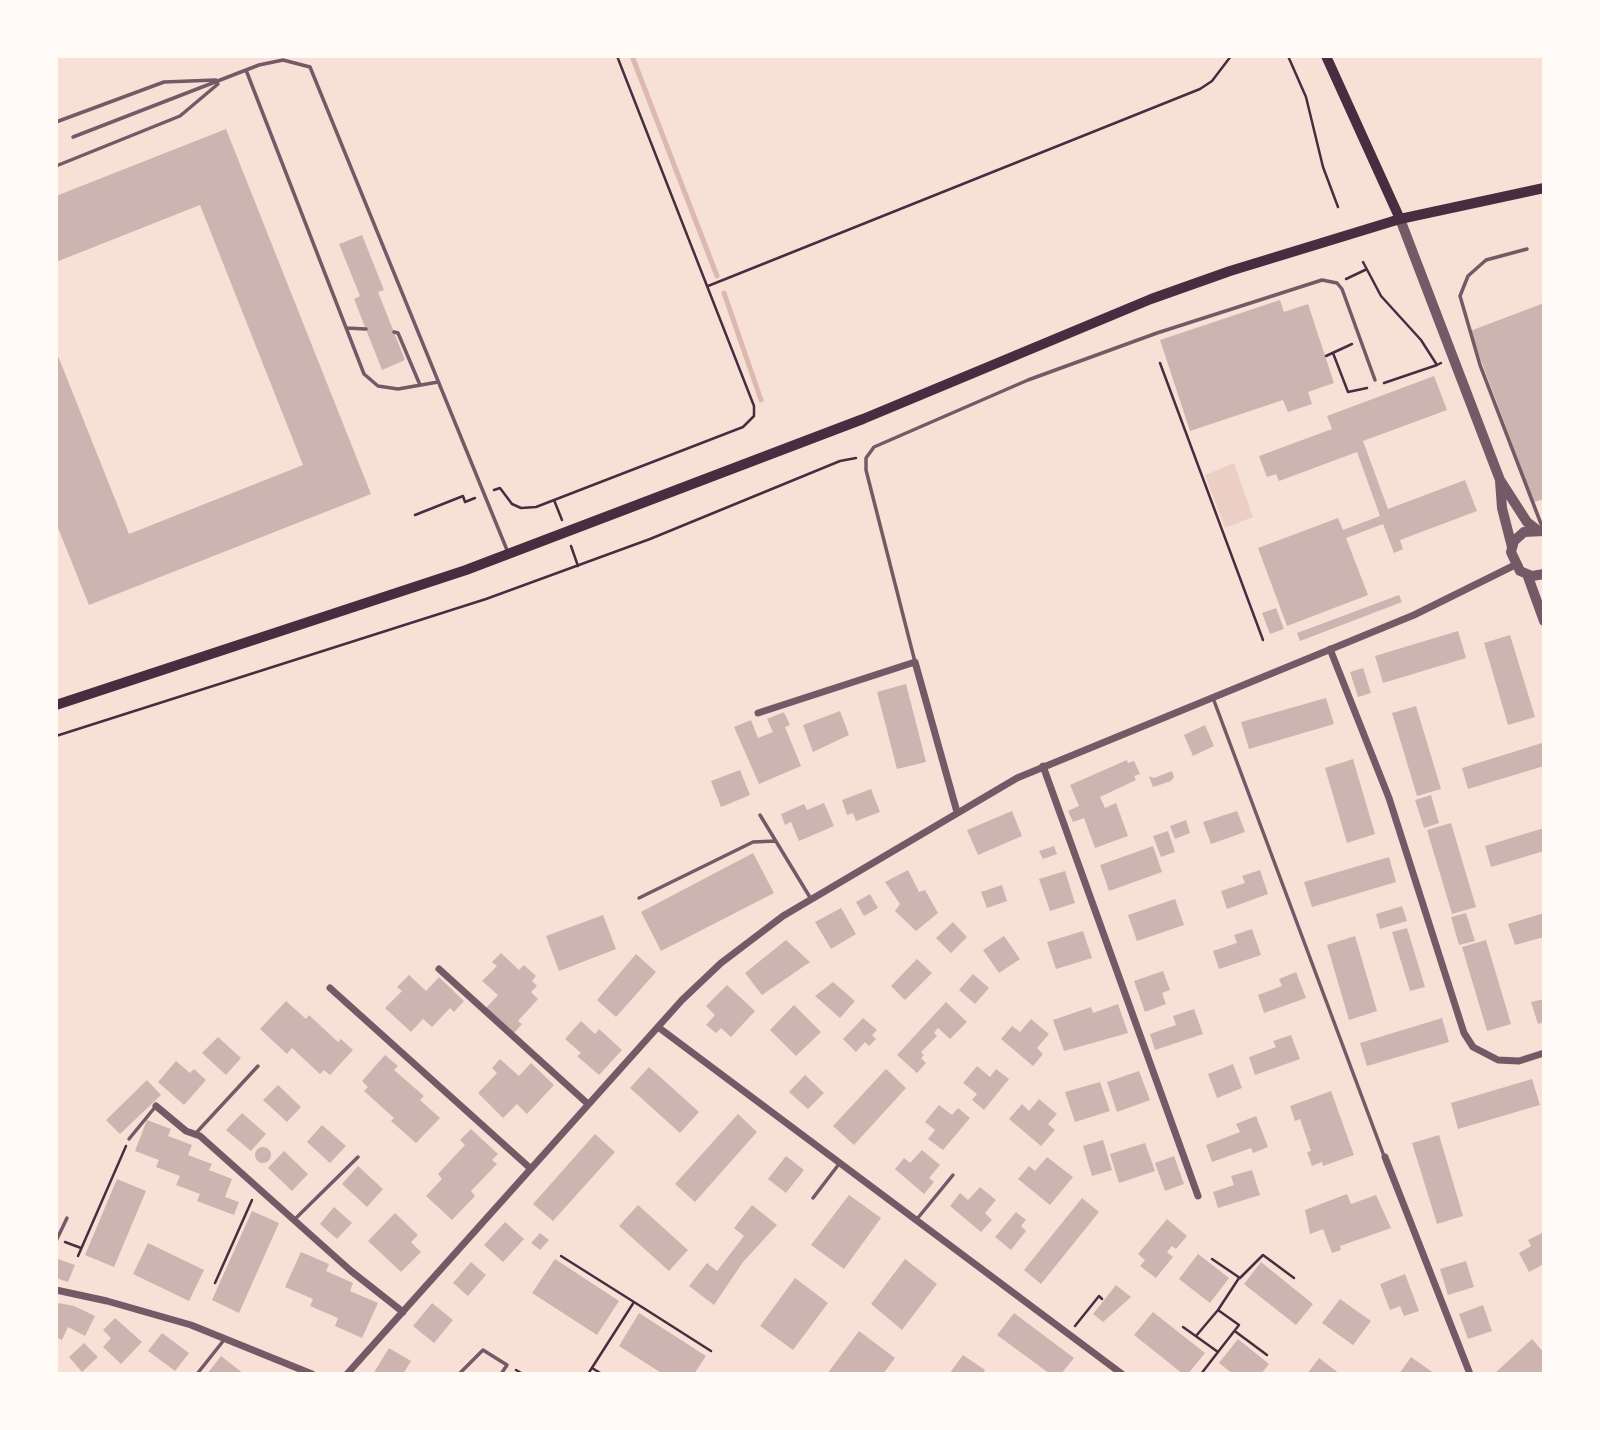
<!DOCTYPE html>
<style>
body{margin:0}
#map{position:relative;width:1600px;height:1430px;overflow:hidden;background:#f7e1d7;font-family:Jost,sans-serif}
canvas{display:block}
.frame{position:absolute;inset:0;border:58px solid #fffaf5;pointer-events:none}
</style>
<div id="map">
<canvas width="1600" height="1430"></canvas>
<div class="frame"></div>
</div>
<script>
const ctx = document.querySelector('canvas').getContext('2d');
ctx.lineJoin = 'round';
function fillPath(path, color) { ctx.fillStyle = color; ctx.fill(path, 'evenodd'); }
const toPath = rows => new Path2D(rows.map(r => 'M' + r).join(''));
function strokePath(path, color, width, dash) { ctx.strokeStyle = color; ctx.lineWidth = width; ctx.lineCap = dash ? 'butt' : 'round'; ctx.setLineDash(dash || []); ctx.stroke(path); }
fillPath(toPath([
 [1234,463,1253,517,1225,528,1205,475]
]), '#ebcfc5');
strokePath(toPath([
 [632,56,717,276],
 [724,293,761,400]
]), '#dcb8b0', 5);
fillPath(toPath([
 [226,129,371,494,89,605,56,523,56,351,129,534,303,465,200,205,56,262,56,196],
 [362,235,384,290,378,292,405,360,382,370,354,299,360,296,339,244],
 [1280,300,1284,312,1308,304,1334,383,1308,392,1312,404,1288,412,1283,400,1190,431,1160,340],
 [1544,303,1544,499,1534,502,1470,331],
 [1434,376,1447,410,1363,441,1388,509,1465,480,1477,511,1400,540,1403,549,1394,553,1383,524,1346,538,1368,595,1287,626,1258,548,1338,518,1343,530,1380,516,1357,452,1279,481,1276,474,1267,477,1259,456,1332,429,1327,416],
 [1399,595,1402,602,1300,641,1297,633],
 [1276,608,1284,629,1270,634,1262,613],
 [1458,631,1466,658,1383,683,1375,656],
 [1510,635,1535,717,1508,725,1484,643],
 [1363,668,1371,693,1358,697,1350,672],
 [906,684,926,762,897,769,877,692],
 [1326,698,1334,724,1249,749,1241,722],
 [1416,706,1441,789,1417,796,1392,713],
 [840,711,849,735,813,752,803,725],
 [784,712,790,725,785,727,801,766,759,784,734,727,751,720,758,738,773,732,767,719],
 [1205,725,1214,746,1193,756,1184,735],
 [1542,743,1544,766,1468,789,1462,768],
 [1353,759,1375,834,1347,843,1325,768],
 [1127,760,1128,763,1134,761,1140,774,1134,776,1136,780,1100,797,1105,808,1116,803,1128,836,1095,848,1084,818,1073,822,1068,811,1079,806,1070,785],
 [740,770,750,795,721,807,711,781],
 [1172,771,1174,777,1171,781,1153,787,1149,776,1154,778],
 [871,789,880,812,856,821,853,813,847,815,842,800],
 [1431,795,1439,823,1424,828,1415,800],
 [824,803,834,826,799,841,791,822,785,825,781,814,804,804,807,810],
 [1012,811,1022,836,978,855,967,830],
 [1237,811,1245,832,1211,844,1203,822],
 [1186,820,1190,833,1175,839,1170,826],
 [1451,823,1476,907,1452,914,1427,830],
 [1544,828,1544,851,1491,867,1485,846],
 [1168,831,1175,852,1161,857,1153,836],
 [1054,846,1057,854,1043,859,1039,851],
 [1153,846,1162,872,1109,891,1100,865],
 [753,853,774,893,661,951,641,912],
 [1389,857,1396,882,1312,907,1304,882],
 [908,870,919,892,925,890,938,913,916,931,895,911,900,904,885,882],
 [1260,870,1268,894,1227,909,1221,891,1245,883,1242,876],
 [1065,871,1075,903,1050,911,1039,879],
 [1002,885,1007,901,987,908,981,892],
 [870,894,878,908,864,916,856,902],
 [1175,899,1184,925,1137,941,1128,915],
 [1402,906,1407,921,1380,929,1376,914],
 [841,908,856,934,831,949,815,922],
 [1466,913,1475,941,1459,945,1451,917],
 [1544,913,1544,937,1515,945,1508,924],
 [603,915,616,949,559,971,546,936],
 [953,922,967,937,951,953,936,938],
 [1407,928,1425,987,1410,991,1392,932],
 [1252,929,1261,955,1219,969,1213,951,1237,943,1234,935],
 [1083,931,1092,958,1056,969,1047,942],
 [1004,936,1020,959,999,973,983,950],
 [1355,936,1377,1011,1349,1020,1327,945],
 [786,940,810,962,762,995,745,973],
 [1486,940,1511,1024,1487,1031,1462,947],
 [501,953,519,970,524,965,536,976,532,981,537,986,531,992,538,999,518,1021,522,1024,513,1034,486,1008,498,995,482,981,497,966,492,962],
 [636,954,656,972,616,1017,597,1000],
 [917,959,932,973,905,1000,891,986],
 [1163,971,1170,990,1162,993,1166,1004,1145,1012,1134,981],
 [1296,972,1306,998,1264,1013,1258,995,1282,986,1279,979],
 [973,974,989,988,975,1004,959,990],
 [409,975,426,991,439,977,464,1001,454,1012,450,1008,432,1027,423,1019,411,1032,385,1008,402,991,397,987],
 [833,982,855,1001,840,1018,815,996],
 [727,985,755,1011,731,1037,721,1028,716,1033,706,1025,715,1015,706,1006],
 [1544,999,1544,1022,1538,1024,1531,1002],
 [286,1001,306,1019,309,1015,338,1042,341,1039,353,1050,330,1075,324,1070,320,1074,292,1048,287,1054,260,1029],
 [946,1002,967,1022,950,1039,938,1028,934,1033,937,1036,921,1052,924,1055,921,1058,926,1063,917,1073,897,1055],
 [1118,1004,1128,1033,1064,1051,1053,1020,1091,1007,1093,1013],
 [794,1005,821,1032,796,1056,770,1030],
 [1194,1009,1203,1034,1155,1050,1150,1034,1176,1025,1173,1016],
 [863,1018,877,1030,872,1035,876,1039,869,1046,865,1042,856,1052,843,1039],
 [1442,1018,1449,1042,1367,1066,1360,1043],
 [1031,1019,1049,1034,1037,1048,1043,1054,1033,1066,1001,1039,1012,1026,1020,1032],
 [581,1021,595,1034,599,1029,622,1050,599,1075,577,1056,581,1053,565,1039],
 [1291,1035,1300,1059,1255,1075,1249,1057,1276,1047,1273,1041],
 [218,1037,241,1058,226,1075,202,1053],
 [385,1055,398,1066,394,1070,424,1096,420,1100,440,1118,416,1143,391,1121,394,1118,364,1091,368,1087,362,1081],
 [500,1059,519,1076,531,1063,554,1085,527,1114,517,1104,503,1118,478,1093,497,1073,492,1068],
 [176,1061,190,1073,194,1069,206,1080,184,1105,158,1082],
 [1233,1064,1242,1088,1217,1098,1208,1074],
 [977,1066,990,1077,996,1069,1009,1079,984,1110,972,1100,977,1094,963,1083],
 [649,1067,699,1112,680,1133,630,1088],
 [886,1069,906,1088,854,1145,833,1126],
 [1139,1071,1150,1100,1117,1112,1107,1082],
 [805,1075,824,1093,808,1109,789,1092],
 [1532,1079,1540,1105,1458,1129,1451,1103],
 [147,1080,161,1095,120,1134,106,1120],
 [1100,1082,1110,1111,1075,1122,1065,1092],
 [278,1085,301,1107,287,1122,263,1100],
 [1331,1091,1354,1155,1323,1166,1322,1162,1312,1166,1307,1152,1311,1151,1300,1119,1295,1121,1290,1106],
 [1039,1099,1057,1114,1048,1124,1055,1130,1041,1146,1009,1119,1022,1104,1029,1111],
 [939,1105,952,1115,958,1108,970,1118,943,1150,928,1139,935,1130,925,1122],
 [242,1113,266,1134,251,1151,226,1130],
 [738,1114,757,1132,695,1202,675,1184],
 [1256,1116,1268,1147,1253,1153,1251,1148,1212,1162,1206,1145,1240,1132,1236,1124],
 [147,1120,171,1129,168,1136,192,1145,188,1155,212,1164,209,1170,232,1179,225,1197,239,1202,234,1215,197,1201,200,1194,176,1185,180,1176,156,1167,159,1160,135,1151],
 [322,1125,346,1146,330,1163,307,1142],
 [471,1129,498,1154,492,1160,497,1164,471,1191,475,1196,452,1220,426,1196,442,1179,438,1174,465,1145,460,1140],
 [595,1134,615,1152,553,1221,533,1204],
 [1439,1135,1463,1216,1437,1224,1412,1143],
 [1103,1140,1112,1170,1092,1176,1083,1146],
 [1145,1143,1155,1171,1119,1183,1110,1154],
 '255 1155a8 8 0 1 1 16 0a8 8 0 1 1-16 0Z',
 [922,1150,940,1165,929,1178,934,1182,924,1194,895,1169,904,1158,910,1163],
 [284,1151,308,1174,292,1191,268,1168],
 [786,1156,804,1170,786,1193,768,1179],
 [1174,1156,1184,1184,1165,1191,1155,1163],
 [1047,1157,1073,1177,1050,1205,1018,1179,1029,1166,1035,1171],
 [358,1166,383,1189,367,1207,342,1184],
 [1252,1170,1260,1195,1218,1208,1213,1192,1234,1185,1231,1176],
 [117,1179,146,1191,114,1267,85,1255],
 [980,1187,996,1200,985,1213,992,1220,981,1232,950,1206,960,1193,968,1200],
 [1347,1194,1351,1204,1376,1195,1391,1228,1340,1246,1341,1250,1332,1253,1323,1229,1310,1234,1305,1210],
 [849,1195,881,1218,844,1269,811,1245],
 [1082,1198,1099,1212,1041,1284,1024,1270],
 [638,1205,688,1250,669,1271,619,1226],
 [752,1205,777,1225,743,1262,714,1305,689,1286,707,1263,717,1271,744,1236,734,1228],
 [334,1207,352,1223,337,1239,320,1224],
 [252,1211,279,1223,239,1313,212,1300],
 [1016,1212,1026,1220,1021,1226,1026,1231,1011,1250,995,1237],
 [395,1213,418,1235,411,1242,421,1252,401,1272,368,1241],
 [1167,1219,1187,1236,1176,1249,1172,1246,1167,1252,1173,1257,1156,1278,1140,1266,1145,1260,1138,1254],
 [505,1222,524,1239,503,1262,484,1245],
 [1544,1232,1544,1264,1529,1272,1519,1253,1531,1246,1528,1240],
 [540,1233,549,1240,540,1250,531,1243],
 [148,1243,204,1270,189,1301,133,1274],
 [301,1252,329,1264,326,1271,353,1283,350,1291,378,1303,362,1338,335,1326,338,1318,310,1306,313,1299,285,1287],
 [1198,1254,1229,1278,1210,1303,1179,1279],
 [58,1259,75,1265,68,1282,56,1278],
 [555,1259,619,1301,597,1335,532,1293],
 [905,1259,937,1284,902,1330,871,1304],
 [1466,1261,1474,1287,1448,1295,1440,1269],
 [471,1262,486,1275,468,1296,453,1283],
 [1261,1262,1313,1304,1296,1325,1244,1284],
 [1405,1274,1419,1311,1404,1316,1400,1306,1390,1310,1380,1284],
 [795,1278,828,1303,793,1350,760,1326],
 [1116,1285,1131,1297,1103,1322,1093,1314],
 [1340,1299,1371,1321,1353,1345,1322,1323],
 [59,1303,74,1306,95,1316,85,1336,68,1327,62,1340,56,1337,56,1309],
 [432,1303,453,1320,434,1343,413,1326],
 [1483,1305,1492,1331,1468,1339,1459,1314],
 [1153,1312,1205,1353,1188,1374,1183,1374,1134,1335],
 [639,1313,706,1356,694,1374,663,1374,619,1346],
 [1014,1313,1074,1358,1061,1374,1050,1374,997,1335],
 [115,1318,142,1342,121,1364,103,1347,111,1338,103,1330],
 [859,1331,895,1358,883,1374,827,1374],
 [162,1333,189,1353,175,1371,148,1351],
 [1238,1339,1269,1364,1261,1374,1233,1374,1219,1363],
 [1532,1339,1544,1353,1544,1370,1540,1374,1494,1374],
 [84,1343,98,1357,82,1372,69,1357],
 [389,1348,411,1361,403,1374,373,1374],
 [963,1355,985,1370,983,1374,949,1374],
 [221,1356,244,1374,207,1374],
 [1411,1357,1435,1374,1399,1374],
 [1319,1358,1340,1374,1307,1374]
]), '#ccb4b1');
strokePath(toPath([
 [1288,56,1306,97,1323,167,1338,207],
 [1363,262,1381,296,1421,340,1437,365,1441,363],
 [1346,279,1365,270],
 [708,286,1200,89,1212,81,1231,56],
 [1333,353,1348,392,1367,388],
 [1326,356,1352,344],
 [1160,363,1263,640],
 [1384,383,1437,365],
 [494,490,500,488,512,504,521,508,536,507,743,427,754,416,754,406,617,56],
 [554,500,562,520],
 [415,515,463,496,465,502,475,498],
 [571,546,578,566],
 [56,736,486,599,650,539,840,461,856,458],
 [65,1242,81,1248],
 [78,1256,126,1146],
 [561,1256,634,1302,588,1374],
 [1212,1259,1240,1278,1263,1255,1294,1278],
 [215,1283,252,1200],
 [634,1302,711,1351],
 [1075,1326,1099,1296,1102,1299],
 [1183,1327,1218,1352,1201,1374],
 [1236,1332,1267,1355],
 [1196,1336,1218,1310],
 [1218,1352,1239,1325,1218,1310,1239,1278],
 [592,1368,602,1374],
 [516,1370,523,1374]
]), '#4a2c40', 2.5);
strokePath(toPath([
 [246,70,364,374,378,386,398,389,438,382],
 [56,122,164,82,216,80],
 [73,137,259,65,283,60,310,67,507,550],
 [56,166,180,116,218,84],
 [1527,249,1486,260,1468,276,1460,296,1480,365,1543,529],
 [346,328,366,329],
 [394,332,398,333,420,385],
 [915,662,866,470,866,458,874,447,1028,380,1157,333,1322,280,1337,283,1342,289,1375,380],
 [1213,698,1384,1156],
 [760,815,811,899],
 [639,898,753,842,775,841],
 [196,1133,258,1066],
 [129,1139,156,1106],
 [813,1198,839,1164],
 [295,1219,358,1157],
 [917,1219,953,1175],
 [56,1241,67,1218],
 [197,1374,224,1340],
 [459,1374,483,1350,507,1365,501,1374]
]), '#755966', 3.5);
strokePath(toPath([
 [1330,649,1389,798,1464,1033,1473,1047,1498,1060,1519,1061,1544,1053],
 [758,713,915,662,957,812],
 [1043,766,1198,1196],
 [439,969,588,1104],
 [330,988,530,1168],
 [658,1027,1122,1374],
 [156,1106,186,1131,200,1136,351,1271,403,1312],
 [1385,1157,1470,1374],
 [56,1290,107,1301,191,1325,312,1374],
 [347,1374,682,1000,721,963,783,916,1017,778,1414,615,1515,565]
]), '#755966', 7);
strokePath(toPath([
 [1400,219,1500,480,1527,522,1536,529],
 [1500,481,1502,508,1512,547],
 [1544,531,1524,532,1514,541,1511,552,1520,571,1532,576,1544,574],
 [1527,574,1544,621]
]), '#755966', 10);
strokePath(toPath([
 [1326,56,1400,219],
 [56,705,466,570,863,419,1151,299,1230,271,1400,219,1544,188]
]), '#4a2c40', 10);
</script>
